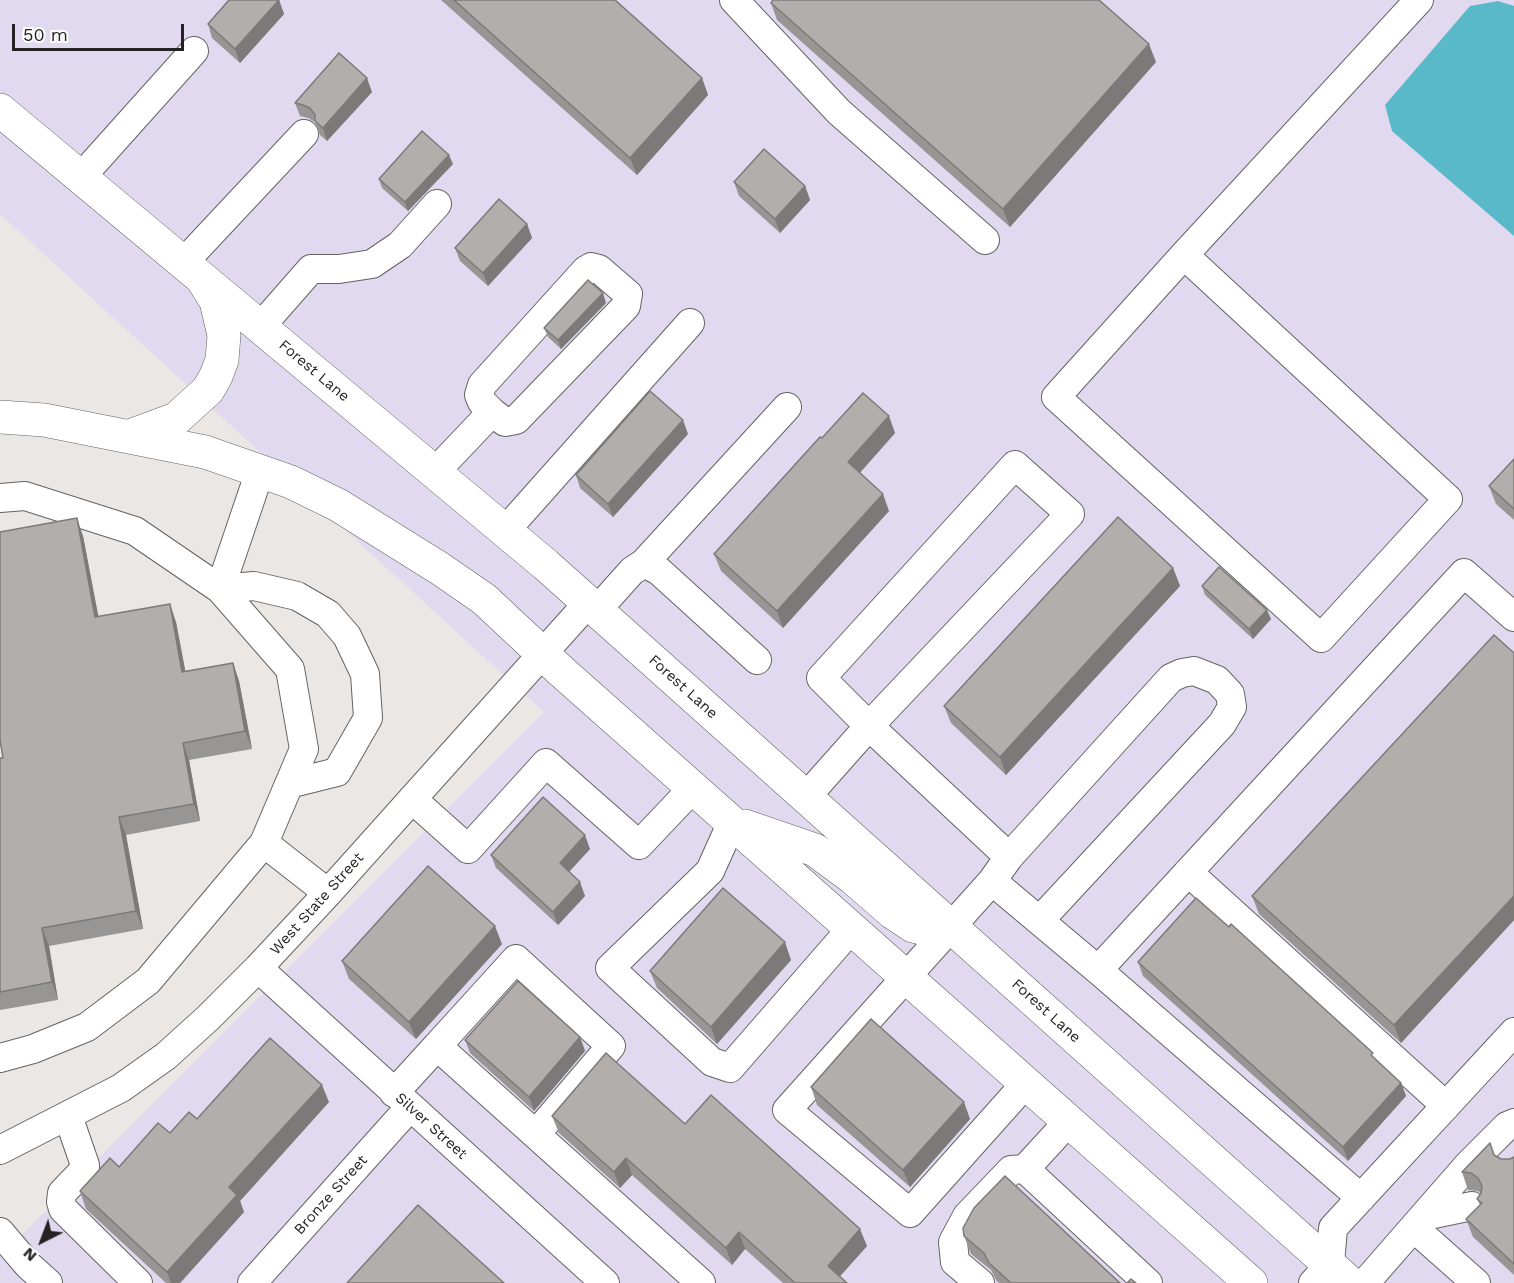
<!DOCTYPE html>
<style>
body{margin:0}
#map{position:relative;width:1514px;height:1283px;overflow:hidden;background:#eae7e4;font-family:"Work Sans",sans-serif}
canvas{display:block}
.north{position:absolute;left:12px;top:1211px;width:60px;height:60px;-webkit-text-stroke:4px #fff;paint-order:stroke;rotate:222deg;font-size:16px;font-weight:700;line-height:24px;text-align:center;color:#242322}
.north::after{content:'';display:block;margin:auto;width:21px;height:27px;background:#242322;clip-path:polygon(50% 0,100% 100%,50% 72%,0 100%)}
.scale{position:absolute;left:12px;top:24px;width:172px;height:27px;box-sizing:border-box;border:3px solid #242322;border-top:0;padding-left:8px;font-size:18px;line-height:21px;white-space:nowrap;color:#242322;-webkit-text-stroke:4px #fff;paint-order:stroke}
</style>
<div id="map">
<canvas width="1514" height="1283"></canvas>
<div class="north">N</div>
<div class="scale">50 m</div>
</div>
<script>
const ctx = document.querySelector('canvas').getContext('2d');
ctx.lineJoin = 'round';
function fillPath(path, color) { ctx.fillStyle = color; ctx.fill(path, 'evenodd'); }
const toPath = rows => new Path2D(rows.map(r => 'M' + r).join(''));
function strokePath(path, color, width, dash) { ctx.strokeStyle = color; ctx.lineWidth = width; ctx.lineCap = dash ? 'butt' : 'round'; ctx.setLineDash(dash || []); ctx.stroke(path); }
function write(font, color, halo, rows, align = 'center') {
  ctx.font = font + ' "Work Sans",sans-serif'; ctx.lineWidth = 4.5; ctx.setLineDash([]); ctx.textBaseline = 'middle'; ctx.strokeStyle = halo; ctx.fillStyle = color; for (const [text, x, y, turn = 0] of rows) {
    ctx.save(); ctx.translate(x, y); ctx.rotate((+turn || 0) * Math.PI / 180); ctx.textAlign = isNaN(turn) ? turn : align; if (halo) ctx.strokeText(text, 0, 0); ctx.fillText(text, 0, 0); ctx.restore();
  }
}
fillPath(toPath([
 [0,0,1514,0,1514,1283,0,1283,0,1257,544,712,0,214]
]), '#e1d9ef');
fillPath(toPath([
 [1498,1,1514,6,1514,236,1392,131,1385,105,1470,6]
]), '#5ab9c9');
const minor = toPath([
 [734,0,839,112,985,240],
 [81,177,194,51],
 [1184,255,1448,499,1321,638,1056,397,1184,255,1419,0],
 [184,262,304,134],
 [261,326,311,269,339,269,372,264,400,245,437,204],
 [260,471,220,589,290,669,304,749,264,843],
 [435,472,492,412,505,422,516,420,626,306,628,294,599,269,591,267,586,270,482,385,479,395,482,402,492,412],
 [0,498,25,496,135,531,220,589,254,586,297,596,328,614,347,636,365,674,368,718,337,772,289,784],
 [505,531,690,323],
 [644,563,787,407],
 [597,610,632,571,644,563,659,571,757,660],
 [806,797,869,726,821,678,1015,465,1070,514,869,726,1009,857],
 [412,799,468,849,546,763,639,845,693,788],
 [732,822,710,871,610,968,712,1062,730,1068,851,929],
 [1188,872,1446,1106],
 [992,881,1098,970,1464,573,1514,617],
 [258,968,605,1283],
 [1098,970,1361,1198],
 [437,1046,516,959,611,1046,536,1134],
 [0,1058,33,1049,87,1027,148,981,264,843,328,893],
 [1026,1083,910,1213,787,1110,992,881,1009,857,1171,678,1182,673,1194,671,1217,680,1230,694,1232,707,1222,724,1040,920],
 [394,1093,437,1046,701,1283],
 [68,1116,85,1165,85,1169,62,1193,61,1202,63,1209,138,1283],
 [1069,1121,1025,1169,1148,1283],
 [0,1150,121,1088,166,1056,208,1018,258,968,328,893,588,603],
 [1424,1216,1472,1206],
 [1414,1228,1476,1283],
 [0,1232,28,1265,48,1283],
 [252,1283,410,1107],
 [980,1283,955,1262,953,1242,967,1216,1011,1170,1025,1169],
 [1313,1283,1330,1264,1333,1228,1514,1032],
 [1365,1283,1468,1165,1507,1126,1514,1123]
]);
const major = toPath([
 [0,110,546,565,1350,1283],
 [0,417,44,420,205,452,291,482,338,505,439,568,484,599,561,671,1251,1283],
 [130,436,176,419,208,390,216,376,222,360,224,335,216,301,204,282],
 [745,826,815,850,853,878,892,912,913,926,934,931,952,926]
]);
strokePath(minor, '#656361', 30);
strokePath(major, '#656361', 34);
strokePath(minor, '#fff', 28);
strokePath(major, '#fff', 33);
fillPath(toPath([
 [279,0,284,14,240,63,212,38,208,24],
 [441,0,615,0,702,78,708,95,637,175],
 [771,3,1156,62,1010,227,777,20],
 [372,92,327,141,320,135,315,122,308,118,300,116,295,103],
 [453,164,408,211,382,188,379,179],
 [734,182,805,186,810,200,780,233,739,196],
 [527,224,532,238,488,286,460,261,455,248],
 [606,303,561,349,548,337,544,328],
 [895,433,860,473,889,511,783,628,721,571,714,554,822,438],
 [688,434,613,517,580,488,576,475],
 [1514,459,1514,520,1496,504,1489,486],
 [83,536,98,617,176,622,185,671,233,663,239,681,252,749,189,760,200,821,126,835,143,929,49,946,58,1000,0,1010,0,758,3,758],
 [1173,568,1180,586,1006,775,951,723,944,706],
 [1202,586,1271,619,1253,639,1205,595],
 [1514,653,1514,920,1401,1043,1259,914,1252,896],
 [590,849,569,872,585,896,558,925,496,868,491,855],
 [502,944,416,1039,349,979,342,961],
 [791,960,717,1044,657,988,650,971],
 [1138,962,1375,1059,1401,1083,1406,1096,1348,1161,1143,976],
 [580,1037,585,1051,534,1111,470,1053,465,1040],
 [811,1087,970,1119,910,1187,817,1105],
 [329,1102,240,1201,244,1212,180,1283,166,1283,86,1209,80,1191,170,1133,197,1119],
 [552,1116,685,1124,867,1246,840,1276,847,1283,783,1283,745,1249,732,1265,632,1175,620,1188,559,1133],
 [1494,1155,1501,1159,1510,1159,1514,1157,1514,1275,1473,1237,1466,1219,1480,1205,1477,1199,1481,1193,1478,1191,1468,1190,1462,1172],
 [964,1236,1120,1283,999,1283,996,1280,991,1270,971,1254]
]), '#989694');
fillPath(toPath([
 [279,0,284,14,240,63,235,49],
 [1149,44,1156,62,1010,227,1003,209],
 [367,78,372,92,327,141,323,128],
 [702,78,708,95,637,175,630,158],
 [449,155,453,164,408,211,405,202],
 [805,186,810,200,780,233,775,219],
 [527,224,532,238,488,286,483,273],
 [603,293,606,303,561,349,558,340],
 [889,416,895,433,854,479,848,462],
 [683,420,688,434,613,517,608,504],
 [883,494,889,511,783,628,777,611],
 [77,518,83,536,102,635,95,617],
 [1173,568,1180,586,1006,775,1000,757],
 [170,604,176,622,189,690,182,672],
 [1267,610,1271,619,1253,639,1249,629],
 [233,663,239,681,252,749,245,731],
 [183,743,189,760,200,821,194,804],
 [119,817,126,835,143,929,136,911],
 [585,835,590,849,565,876,560,863],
 [580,882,585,896,558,925,553,912],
 [1514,896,1514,920,1401,1043,1394,1025],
 [495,926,502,944,416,1039,409,1022],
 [42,928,49,946,58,1000,52,982],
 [785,942,791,960,717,1044,711,1027],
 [580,1037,585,1051,534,1111,529,1097],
 [1401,1083,1406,1096,1348,1161,1343,1147],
 [322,1085,329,1102,240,1201,244,1212,180,1283,171,1283,167,1272,229,1187],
 [964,1102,970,1119,910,1187,903,1170],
 [626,1158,632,1175,620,1188,614,1172],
 [860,1229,867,1246,834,1283,828,1266],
 [739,1232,745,1249,732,1265,726,1248]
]), '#7c7a78');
const building = toPath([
 [229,0,279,0,235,49,208,24,229,0],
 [454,0,615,0,702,78,630,158,454,0],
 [773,0,1099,0,1149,44,1003,209,771,3,773,0],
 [339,53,367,78,323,128,315,121,315,115,310,108,303,105,295,103,339,53],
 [422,131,449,155,405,202,379,179,422,131],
 [764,149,805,186,775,219,734,182,764,149],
 [499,199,527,224,483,273,455,248,499,199],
 [588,280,603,293,558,340,544,328,588,280],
 [650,391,683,420,608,504,576,475,650,391],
 [863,393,889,416,848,462,883,494,777,611,714,554,820,437,822,438,863,393],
 [1514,459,1514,509,1489,486,1514,459],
 [1118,517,1173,568,1000,757,944,706,1118,517],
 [77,518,95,617,170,604,182,672,233,663,245,731,183,743,194,804,119,817,136,911,42,928,52,982,0,992,0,758,3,758,0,740,0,532,77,518],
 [1219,567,1267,610,1249,629,1202,586,1219,567],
 [1494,635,1514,653,1514,896,1394,1025,1252,896,1494,635],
 [543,797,585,835,560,863,580,882,553,912,491,855,543,797],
 [428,866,495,926,409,1022,342,961,428,866],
 [723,888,785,942,711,1027,650,971,723,888],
 [1196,898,1229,927,1231,924,1373,1053,1371,1055,1401,1083,1343,1147,1138,962,1196,898],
 [518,981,580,1037,529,1097,465,1040,518,981],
 [871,1019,964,1102,903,1170,811,1087,871,1019],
 [270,1038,322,1085,229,1187,237,1195,167,1272,80,1191,110,1158,119,1167,158,1123,170,1133,189,1112,197,1119,270,1038],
 [606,1053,685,1124,711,1095,860,1229,828,1266,847,1283,795,1283,739,1232,726,1248,626,1158,614,1172,552,1116,606,1053],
 [1490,1143,1494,1155,1501,1159,1510,1159,1514,1157,1514,1264,1466,1219,1482,1203,1477,1199,1481,1193,1482,1186,1478,1178,1471,1173,1462,1172,1490,1143],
 [1005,1176,1120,1283,1011,1283,989,1263,984,1253,964,1236,963,1228,974,1208,1005,1176],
 [418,1205,504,1283,347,1283,418,1205],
 [1131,1279,1136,1283,1127,1283,1131,1279]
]);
fillPath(building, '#b1aeac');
strokePath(building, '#7c7a78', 1.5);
write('15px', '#242322', '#fff', [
 ["Forest Lane",314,371,40],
 ["Forest Lane",683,687,42],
 ["West State Street",317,904,-48],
 ["Forest Lane",1046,1011,42],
 ["Silver Street",431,1126,42],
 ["Bronze Street",331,1195,-48]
]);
</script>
